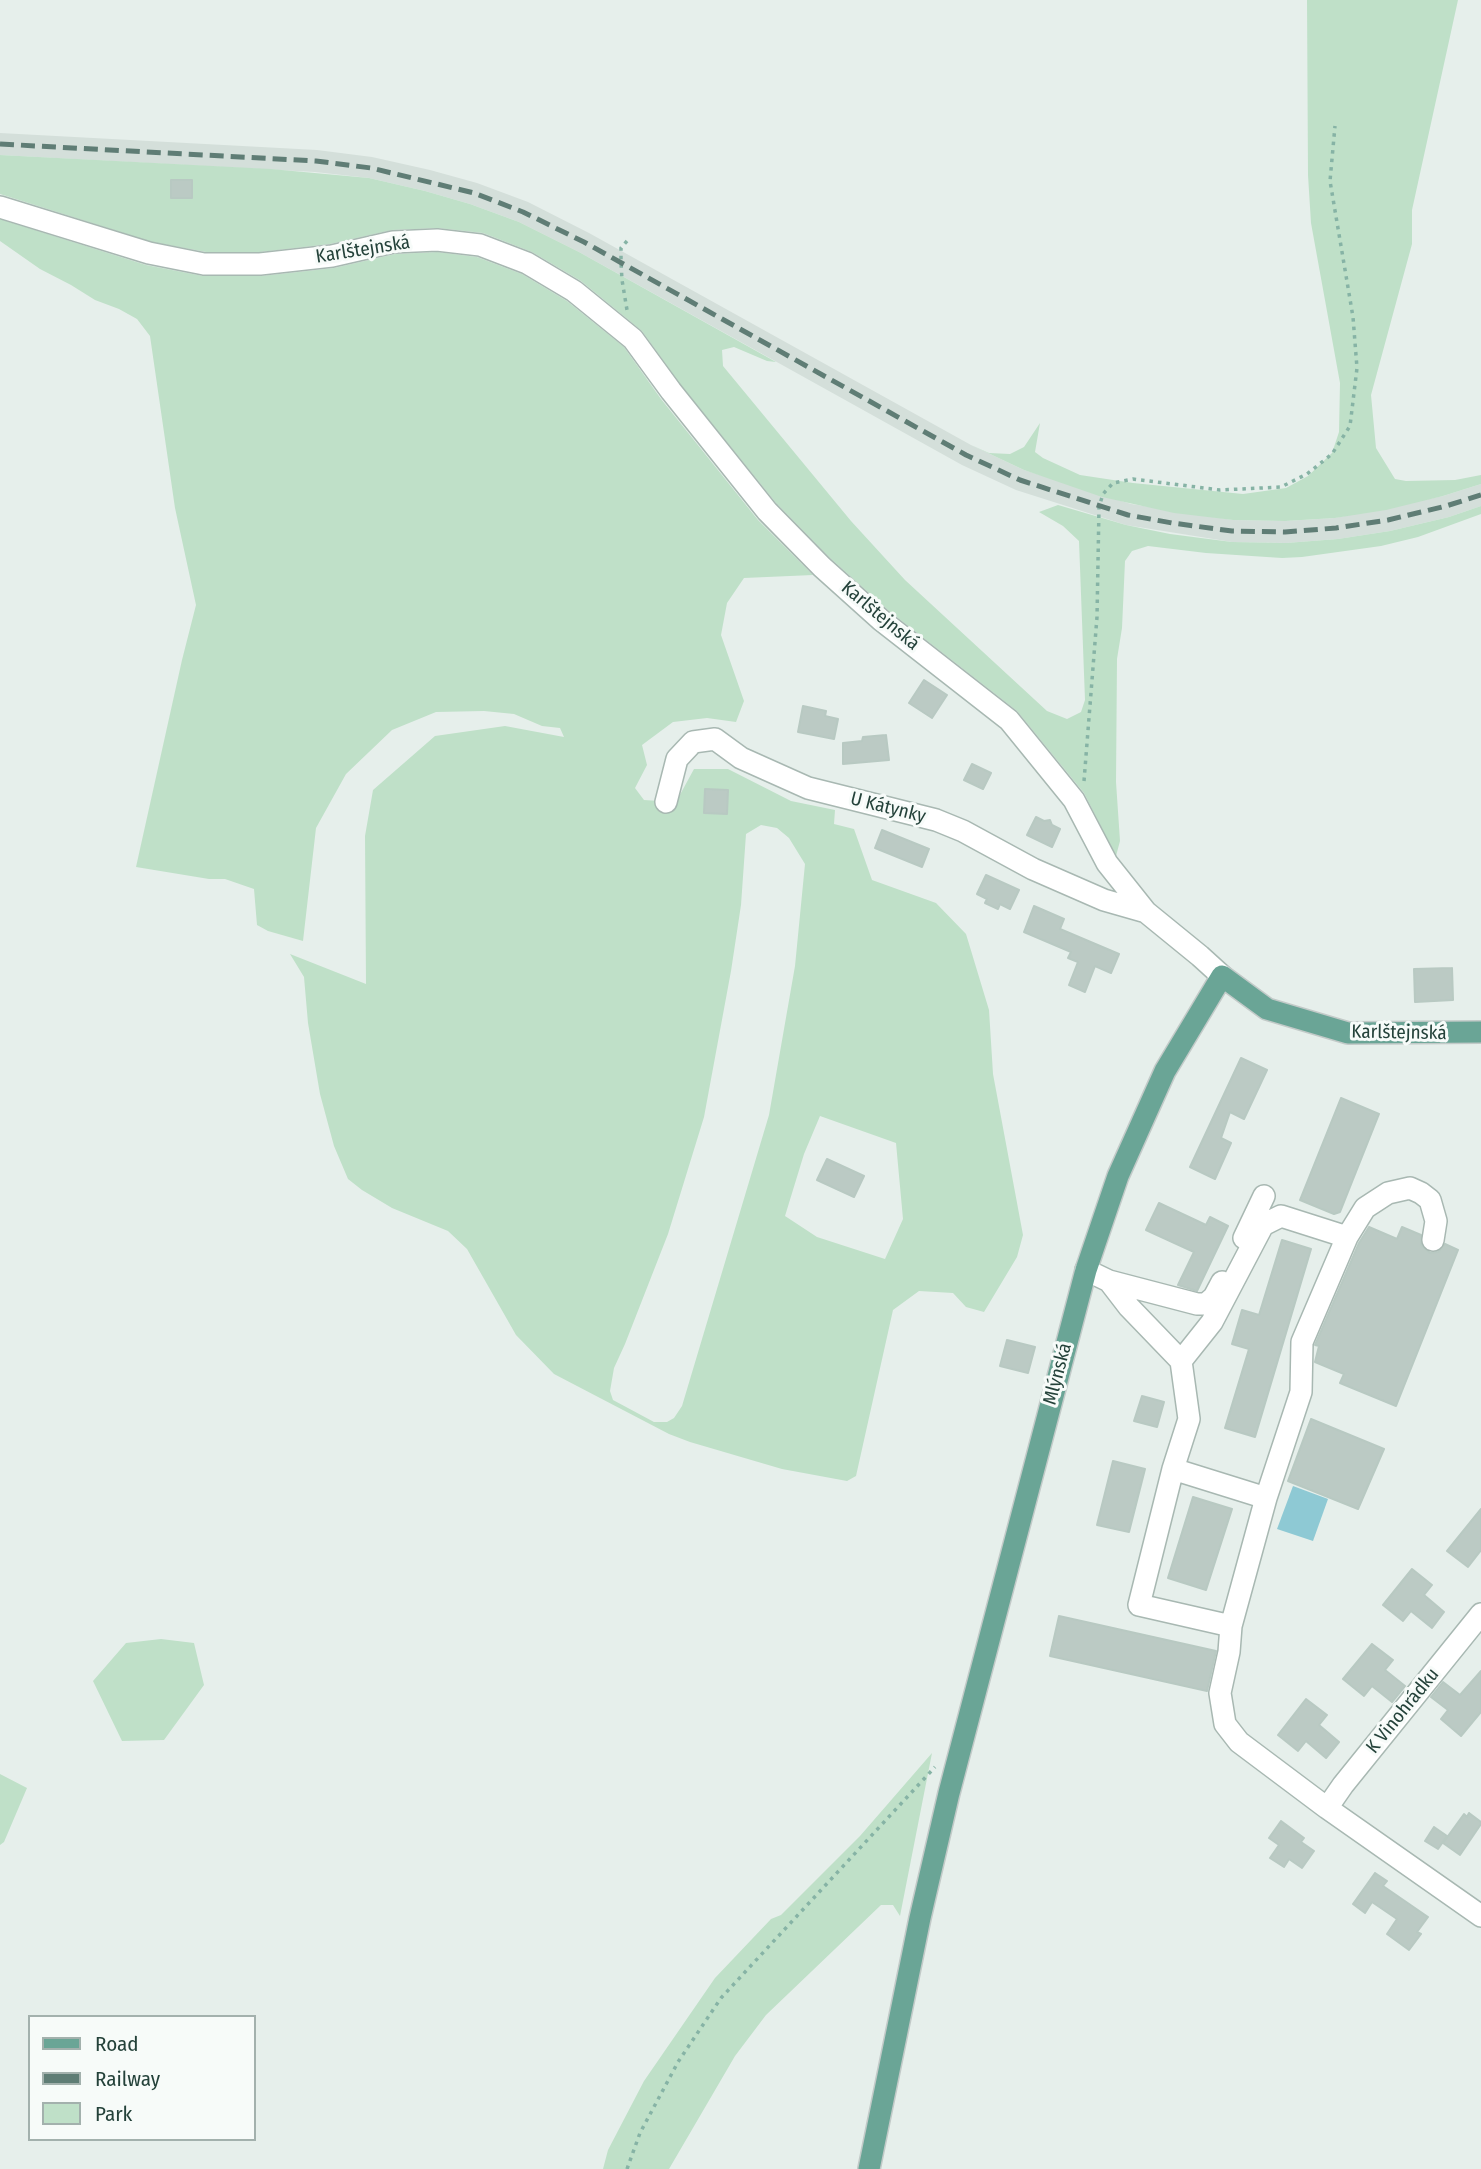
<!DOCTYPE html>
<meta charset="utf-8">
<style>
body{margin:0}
#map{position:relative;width:1481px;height:2169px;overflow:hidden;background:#e6efeb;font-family:"Fira Sans Condensed",sans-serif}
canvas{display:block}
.legend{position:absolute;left:28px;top:2015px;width:228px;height:126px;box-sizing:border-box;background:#f7fbf9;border:2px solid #a3b1ad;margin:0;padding:9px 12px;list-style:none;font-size:21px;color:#24423a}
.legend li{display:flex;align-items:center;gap:14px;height:35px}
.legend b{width:35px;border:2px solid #a3b1ad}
</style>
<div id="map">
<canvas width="1481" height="2169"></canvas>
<ul class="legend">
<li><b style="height:9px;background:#6aa596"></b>Road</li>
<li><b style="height:9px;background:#5f7d75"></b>Railway</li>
<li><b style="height:19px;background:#bfe0c8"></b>Park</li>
</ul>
</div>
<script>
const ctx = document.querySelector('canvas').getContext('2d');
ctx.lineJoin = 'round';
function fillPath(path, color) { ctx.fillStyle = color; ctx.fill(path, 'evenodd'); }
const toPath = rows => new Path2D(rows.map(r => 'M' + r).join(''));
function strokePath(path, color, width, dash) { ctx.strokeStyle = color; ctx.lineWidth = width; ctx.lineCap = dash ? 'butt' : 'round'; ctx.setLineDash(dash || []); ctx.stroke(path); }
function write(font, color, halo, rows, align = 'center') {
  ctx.font = font + ' "Fira Sans Condensed",sans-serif'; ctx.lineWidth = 6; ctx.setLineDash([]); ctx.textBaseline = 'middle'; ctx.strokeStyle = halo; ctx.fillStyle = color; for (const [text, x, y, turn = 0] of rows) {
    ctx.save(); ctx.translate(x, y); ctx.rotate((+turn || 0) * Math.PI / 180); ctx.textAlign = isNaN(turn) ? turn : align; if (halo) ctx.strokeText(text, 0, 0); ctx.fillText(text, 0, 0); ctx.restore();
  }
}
fillPath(toPath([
 [0,133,317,150,372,157,430,170,477,183,528,202,589,233,971,445,1024,470,1131,504,1233,520,1285,521,1335,518,1443,496,1481,484,1481,506,1449,517,1390,531,1338,539,1286,543,1232,542,1126,525,1016,490,962,465,579,252,519,222,470,204,425,191,369,178,315,172,0,155]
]), '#d4dfda');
fillPath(toPath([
 [1307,0,1458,0,1412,210,1412,244,1371,395,1376,448,1395,479,1406,481,1455,480,1481,475,1481,484,1443,496,1386,510,1335,518,1285,521,1233,520,1174,513,1102,497,1024,470,971,445,989,453,1010,454,1024,447,1040,423,1035,452,1043,458,1080,475,1133,483,1243,494,1286,488,1308,476,1332,453,1339,432,1340,383,1311,223,1308,175],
 [0,155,271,169,369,178,425,191,470,204,519,222,579,252,776,362,767,361,734,347,722,350,723,366,851,521,905,580,1047,711,1067,719,1081,712,1085,700,1079,541,1063,526,1039,512,1058,505,1126,525,1170,534,1232,542,1286,543,1338,539,1390,531,1449,517,1481,506,1481,514,1418,537,1381,546,1302,557,1282,558,1206,553,1148,546,1132,551,1125,561,1122,628,1117,659,1116,782,1120,841,1116,856,1084,793,1017,711,889,611,830,558,776,503,680,384,642,331,581,281,532,252,483,233,438,228,392,230,330,244,260,252,206,252,152,242,0,194],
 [0,219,146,265,203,276,261,276,334,268,395,254,437,252,477,257,522,274,567,301,624,347,661,399,758,520,813,575,744,578,727,603,721,635,744,701,736,722,707,718,673,722,642,745,647,765,635,788,644,800,676,802,694,769,728,769,791,801,835,810,834,824,854,829,872,880,936,903,966,934,989,1010,993,1074,1023,1235,1017,1257,984,1312,966,1307,953,1293,919,1291,893,1310,856,1476,847,1481,782,1469,690,1442,669,1434,554,1374,516,1335,467,1249,448,1231,392,1208,362,1190,348,1179,334,1146,320,1094,308,1023,304,977,290,954,366,984,365,836,373,790,435,736,505,726,564,737,560,728,542,726,514,714,484,711,436,712,392,730,346,774,316,828,303,941,268,931,257,925,254,889,225,879,209,879,136,867,182,660,196,605,175,508,150,336,137,319,119,309,95,300,71,285,40,269,0,241],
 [761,825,777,828,789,838,805,864,795,966,769,1115,682,1406,674,1418,667,1422,654,1422,613,1400,610,1391,614,1368,625,1344,668,1234,704,1117,731,971,741,905,746,834],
 [820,1116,896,1143,903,1219,885,1259,817,1237,785,1216,804,1154],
 [161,1639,194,1643,204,1685,164,1740,122,1741,93,1681,126,1643],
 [932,1753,900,1916,893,1905,881,1905,766,2015,735,2056,669,2169,603,2169,608,2150,644,2081,715,1978,771,1919,781,1915,860,1836],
 [0,1774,27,1788,4,1842,0,1845]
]), '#bfe0c8');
fillPath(toPath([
 [1293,1486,1328,1499,1313,1541,1277,1529]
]), '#8ec9d4');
const building = toPath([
 [171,180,192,180,192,198,171,198,171,180],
 [924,680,947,695,932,718,909,703,924,680],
 [803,706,826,711,825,716,838,719,834,739,798,732,803,706],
 [886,735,889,760,843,764,843,743,862,741,863,737,886,735],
 [972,764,991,773,983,789,964,780,972,764],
 [705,789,728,790,727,814,704,813,705,789],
 [1036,817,1044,821,1050,820,1052,825,1060,829,1052,847,1027,835,1036,817],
 [882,830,929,849,922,867,875,848,882,830],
 [986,875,1019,890,1010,909,1000,904,998,909,985,903,987,899,977,894,986,875],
 [1034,906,1064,919,1060,929,1119,954,1111,973,1095,966,1085,992,1069,985,1078,962,1068,958,1071,952,1024,932,1034,906],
 [1452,968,1453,1000,1415,1002,1414,969,1452,968],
 [1241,1058,1267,1070,1244,1119,1230,1112,1221,1138,1231,1143,1215,1179,1190,1167,1241,1058],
 [1341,1098,1379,1114,1340,1212,1334,1214,1300,1200,1341,1098],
 [827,1159,864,1176,854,1197,817,1180,827,1159],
 [1159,1203,1206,1225,1210,1217,1228,1226,1197,1291,1178,1285,1194,1252,1146,1230,1159,1203],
 [1369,1227,1397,1239,1402,1227,1421,1235,1421,1245,1430,1253,1438,1252,1445,1244,1458,1250,1396,1406,1340,1383,1344,1374,1315,1362,1319,1346,1315,1345,1359,1243,1369,1227],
 [1282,1240,1311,1249,1255,1437,1225,1428,1249,1349,1232,1344,1242,1310,1259,1315,1282,1240],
 [1007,1340,1035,1347,1028,1373,1000,1366,1007,1340],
 [1142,1396,1164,1402,1157,1427,1134,1421,1142,1396],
 [1311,1419,1384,1449,1358,1509,1288,1481,1311,1419],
 [1113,1461,1145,1469,1129,1532,1097,1525,1113,1461],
 [1193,1497,1232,1509,1206,1590,1168,1578,1193,1497],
 [1481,1509,1481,1550,1468,1567,1447,1551,1481,1509],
 [1412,1569,1432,1585,1424,1595,1444,1612,1432,1628,1411,1611,1403,1621,1383,1605,1412,1569],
 [1059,1616,1216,1651,1207,1691,1050,1656,1059,1616],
 [1372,1644,1393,1660,1385,1670,1405,1686,1392,1702,1372,1686,1364,1696,1343,1679,1372,1644],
 [1481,1671,1481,1712,1461,1736,1441,1719,1448,1710,1431,1697,1443,1682,1460,1695,1481,1671],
 [1306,1699,1327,1715,1319,1725,1339,1742,1326,1758,1306,1741,1298,1751,1278,1735,1306,1699],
 [1469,1813,1481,1822,1481,1824,1460,1855,1443,1843,1464,1814,1467,1817,1469,1813],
 [1281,1821,1304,1838,1301,1842,1314,1851,1302,1868,1289,1859,1284,1867,1270,1858,1279,1845,1269,1838,1281,1821],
 [1434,1827,1447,1836,1438,1849,1425,1841,1434,1827],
 [1375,1873,1387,1881,1383,1886,1428,1917,1417,1932,1421,1934,1409,1950,1387,1934,1397,1919,1372,1902,1365,1913,1353,1904,1375,1873]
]);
fillPath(building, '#bbcac4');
strokePath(building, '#b8c9c2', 2);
const minor = toPath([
 [0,207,149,253,204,264,260,264,332,256,393,242,437,240,480,245,527,263,574,291,633,339,671,391,767,511,822,567,881,620,1009,720,1074,800,1107,863,1146,912,1200,956,1222,976],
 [666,802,677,759,693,742,715,739,741,758,808,788,936,820,963,831,1033,869,1104,900,1146,912],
 [1244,1238,1264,1196],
 [1433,1240,1436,1221,1430,1200,1421,1193,1410,1188,1388,1193,1365,1208,1347,1237,1302,1342,1301,1392,1266,1498,1231,1626,1229,1652,1220,1693,1225,1724,1239,1742,1327,1808,1481,1916],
 [1086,1270,1109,1281,1129,1307,1181,1361,1189,1419,1173,1469,1139,1605,1231,1626],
 [1109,1281,1197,1304,1206,1304,1214,1297,1222,1282],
 [1181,1361,1212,1322,1263,1225,1281,1216,1347,1237],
 [1173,1469,1266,1498],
 [1327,1808,1343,1785,1481,1614]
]);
const major = toPath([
 [869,2169,920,1918,949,1793,1086,1270,1118,1176,1165,1071,1222,976,1267,1009,1348,1033,1481,1032]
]);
strokePath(minor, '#a8b8b2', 24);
strokePath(major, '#c2cac8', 24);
strokePath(toPath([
 [627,241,621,248,621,263,622,280,627,310],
 [1084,781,1097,617,1099,507,1103,494,1113,483,1133,479,1220,490,1281,487,1307,474,1332,454,1350,426,1357,368,1353,317,1330,181,1335,126],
 [627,2169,640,2133,678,2062,721,1998,935,1767]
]), '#86b3a5', 3.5, [3.5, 5]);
strokePath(minor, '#fff', 21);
strokePath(major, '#6aa596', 21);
strokePath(toPath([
 [0,144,316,161,371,168,474,193,523,212,584,242,966,455,1020,480,1128,515,1172,523,1232,531,1285,532,1336,528,1388,520,1446,506,1481,495]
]), '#5f7d75', 5, [14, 7]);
write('19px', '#24423a', '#f7fbf9', [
 ["Karlštejnská",363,250,-9],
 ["Karlštejnská",880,616,40],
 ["U Kátynky",888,808,14],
 ["Karlštejnská",1399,1033,1],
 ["Mlýnská",1058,1374,-75],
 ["K Vinohrádku",1403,1711,-51]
]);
</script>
